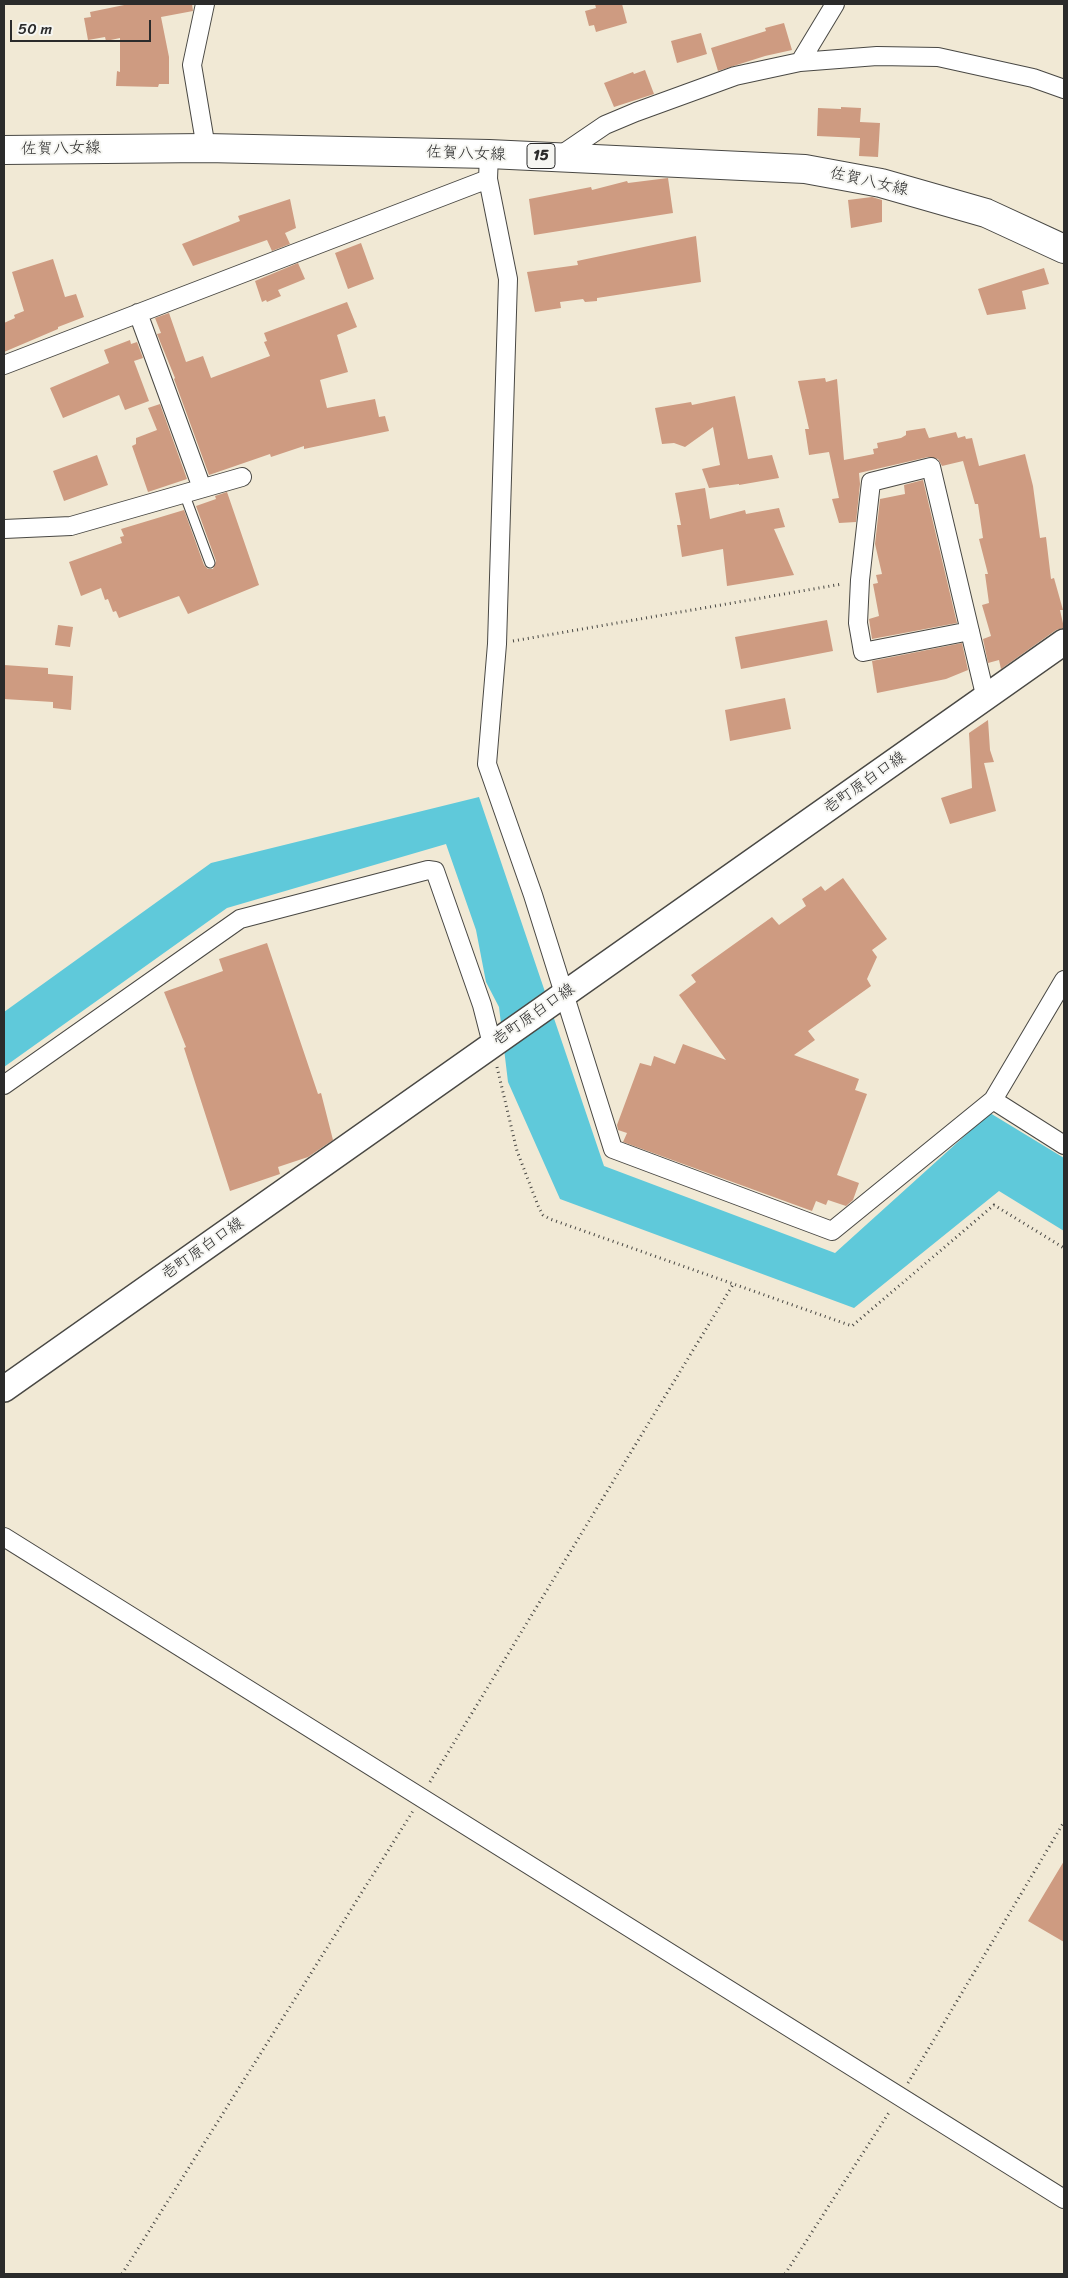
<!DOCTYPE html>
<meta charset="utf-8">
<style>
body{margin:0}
#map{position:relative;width:1068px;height:2278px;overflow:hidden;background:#f1e9d5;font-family:Sriracha,sans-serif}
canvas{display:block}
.frame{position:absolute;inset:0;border:5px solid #2b2b2b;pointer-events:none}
.scale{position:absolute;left:10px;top:20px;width:141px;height:22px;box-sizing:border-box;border:2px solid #2b2b2b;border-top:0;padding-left:6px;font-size:15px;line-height:18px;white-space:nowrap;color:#2b2b2b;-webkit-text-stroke:4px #f6f6f2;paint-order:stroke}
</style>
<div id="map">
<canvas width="1068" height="2278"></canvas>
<div class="frame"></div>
<div class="scale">50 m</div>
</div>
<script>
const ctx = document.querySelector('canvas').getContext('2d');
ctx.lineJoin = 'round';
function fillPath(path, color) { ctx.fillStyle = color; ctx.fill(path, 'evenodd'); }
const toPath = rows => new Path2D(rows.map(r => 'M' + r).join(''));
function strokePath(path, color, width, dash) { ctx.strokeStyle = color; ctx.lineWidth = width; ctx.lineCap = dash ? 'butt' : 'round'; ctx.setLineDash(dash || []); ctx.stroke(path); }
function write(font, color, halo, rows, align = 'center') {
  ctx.font = font + ' Sriracha,"Klee One",sans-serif'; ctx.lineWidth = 4; ctx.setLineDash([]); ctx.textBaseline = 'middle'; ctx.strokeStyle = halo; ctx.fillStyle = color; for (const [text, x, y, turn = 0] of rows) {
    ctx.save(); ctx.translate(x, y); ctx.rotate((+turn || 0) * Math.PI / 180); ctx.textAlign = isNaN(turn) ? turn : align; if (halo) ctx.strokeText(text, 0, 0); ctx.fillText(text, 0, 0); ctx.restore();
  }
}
fillPath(toPath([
 [479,797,604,1166,835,1253,990,1113,1064,1158,1064,1231,999,1191,854,1308,560,1199,508,1082,499,1007,486,982,476,930,446,844,227,908,4,1067,4,1012,211,863]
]), '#5fc9da');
fillPath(toPath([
 [129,4,192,4,193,11,161,17,169,57,169,84,159,84,158,87,116,86,117,71,120,72,120,38,106,41,105,37,88,40,84,18,91,17,90,12],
 [595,4,622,4,627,23,596,32,594,25,589,26,585,11,596,8],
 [784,23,792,50,765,56,718,71,711,48,766,31,765,28],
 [701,33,707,54,677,63,671,41],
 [645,70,654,94,614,107,604,83,633,72,634,74],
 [841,107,861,108,860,122,880,123,878,157,859,156,860,138,817,136,818,108,841,109],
 [668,178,673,213,534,235,529,199,591,187,592,190,627,181,628,183],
 [872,197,882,200,882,222,851,228,848,200],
 [290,199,296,228,285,233,290,244,272,251,267,240,193,266,182,244,240,221,238,216],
 [696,236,701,282,597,298,597,301,585,302,583,299,560,302,561,308,535,312,527,272,578,265,577,261],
 [361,243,374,279,348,289,335,253],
 [53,259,65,297,76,294,84,317,58,327,58,329,4,352,4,323,15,318,14,315,24,311,12,272],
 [298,263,305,279,278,290,281,296,267,302,266,300,262,302,255,281],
 [1044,268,1049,284,1022,291,1026,309,987,315,978,289],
 [347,302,357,327,337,335,348,372,320,380,327,408,375,399,379,417,385,416,389,431,304,449,304,446,271,457,270,454,209,475,174,379,175,378,157,334,161,333,155,318,169,313,186,362,203,356,211,378,270,356,264,342,267,341,264,333],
 [130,340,131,344,137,342,143,358,134,361,149,401,125,410,119,395,63,418,50,388,109,363,104,350],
 [825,378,826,382,837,379,844,460,874,454,873,449,878,448,877,443,901,438,906,435,906,431,925,428,929,438,956,432,958,438,965,436,966,439,972,438,979,466,1025,454,1033,486,1040,538,1046,537,1051,579,1054,578,1063,610,1060,610,1064,628,1056,630,1001,669,999,660,988,663,983,639,991,636,982,605,989,603,985,574,988,574,979,539,983,538,978,504,975,504,963,461,942,466,938,459,928,457,859,473,860,484,856,522,839,523,832,499,839,498,829,452,809,455,805,429,809,429,798,381],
 [735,396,748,459,772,455,779,478,739,485,739,484,709,488,702,469,720,465,713,427,685,447,674,443,662,444,655,408,691,402,692,405],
 [160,404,187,479,148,492,132,446,136,444,136,438,157,430,148,408],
 [97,455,108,485,64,501,53,471],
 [923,480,957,623,872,639,869,619,879,616,873,584,878,583,876,575,882,574,875,544,880,499,905,494,904,485],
 [705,488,710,519,745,510,746,514,779,508,785,527,774,529,794,575,727,586,723,549,682,557,677,525,681,525,675,493],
 [227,492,259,585,188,614,179,596,119,618,116,611,113,612,108,599,105,600,101,588,81,596,69,562,122,543,120,537,124,536,121,529,184,510,204,565,208,569,213,569,216,561,196,506,216,499,215,496],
 [827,620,833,651,741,669,735,637],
 [58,625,73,627,70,647,55,645],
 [962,643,968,670,946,679,877,693,872,661],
 [4,665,48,668,48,674,73,676,71,710,53,708,53,702,4,699],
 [785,698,791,729,730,741,725,710],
 [988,720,990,750,994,762,984,763,996,811,950,824,941,798,972,788,969,733],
 [843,878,887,939,872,950,877,957,867,979,871,986,808,1031,815,1040,794,1055,859,1079,855,1090,867,1094,837,1175,859,1183,853,1200,846,1206,828,1200,826,1205,816,1201,812,1211,623,1142,627,1133,618,1130,617,1125,640,1063,651,1066,654,1056,675,1064,683,1044,726,1060,679,995,696,982,691,975,772,917,779,925,806,906,802,899,821,886,825,891],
 [267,943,318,1094,321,1093,333,1140,308,1157,278,1167,280,1174,230,1191,184,1048,186,1047,164,992,223,971,219,959],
 [1064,1861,1064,1942,1028,1921]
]), '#ce9b81');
const service = toPath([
 [184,493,210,563]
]);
const minor = toPath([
 [205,4,192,65,206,148],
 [800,62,835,4],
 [489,154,488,179,508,279,497,644,487,764,533,895,613,1149,832,1231,993,1100,1064,980],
 [558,157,605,125,636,112,735,76,800,62,877,56,938,57,1033,78,1064,89],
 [138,313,202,488],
 [4,365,488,179],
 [4,529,71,526,242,477],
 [970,631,863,652,858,623,860,580,871,482,931,467,986,699],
 [4,1085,240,919,428,870,435,871,482,1005,492,1044],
 [993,1100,1064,1145],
 [4,1537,1064,2199]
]);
const secondary = toPath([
 [4,1389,1064,642]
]);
const primary = toPath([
 [4,150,206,148,489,154,805,169,881,183,986,213,1064,249]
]);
strokePath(service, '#494844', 11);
strokePath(minor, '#494844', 20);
strokePath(secondary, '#494844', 28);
strokePath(primary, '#494844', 30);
strokePath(toPath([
 [513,641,842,584],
 [497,1067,517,1151,539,1208,543,1215,550,1219,852,1326,994,1205,1064,1248],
 [430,1782,734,1283],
 [908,2083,1064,1822],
 [122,2274,413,1811],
 [785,2274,890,2111]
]), '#494844', 3, [1, 4]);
strokePath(service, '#fff', 9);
strokePath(minor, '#fff', 18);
strokePath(secondary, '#fff', 25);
strokePath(primary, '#fff', 28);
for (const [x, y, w] of [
 [541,156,28]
]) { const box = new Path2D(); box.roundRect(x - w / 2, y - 12.5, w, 25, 4); ctx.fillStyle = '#f6f6f2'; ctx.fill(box); strokePath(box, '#2b2b2b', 1); }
write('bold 15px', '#2b2b2b', null, [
 ["15",541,156]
]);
write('16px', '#2b2b2b', '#f6f6f2', [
 ["佐賀八女線",61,149,-1],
 ["佐賀八女線",466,154,2],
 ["佐賀八女線",869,182,13],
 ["壱町原白口線",865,783,-35],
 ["壱町原白口線",534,1015,-35],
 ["壱町原白口線",203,1249,-35]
]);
</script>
